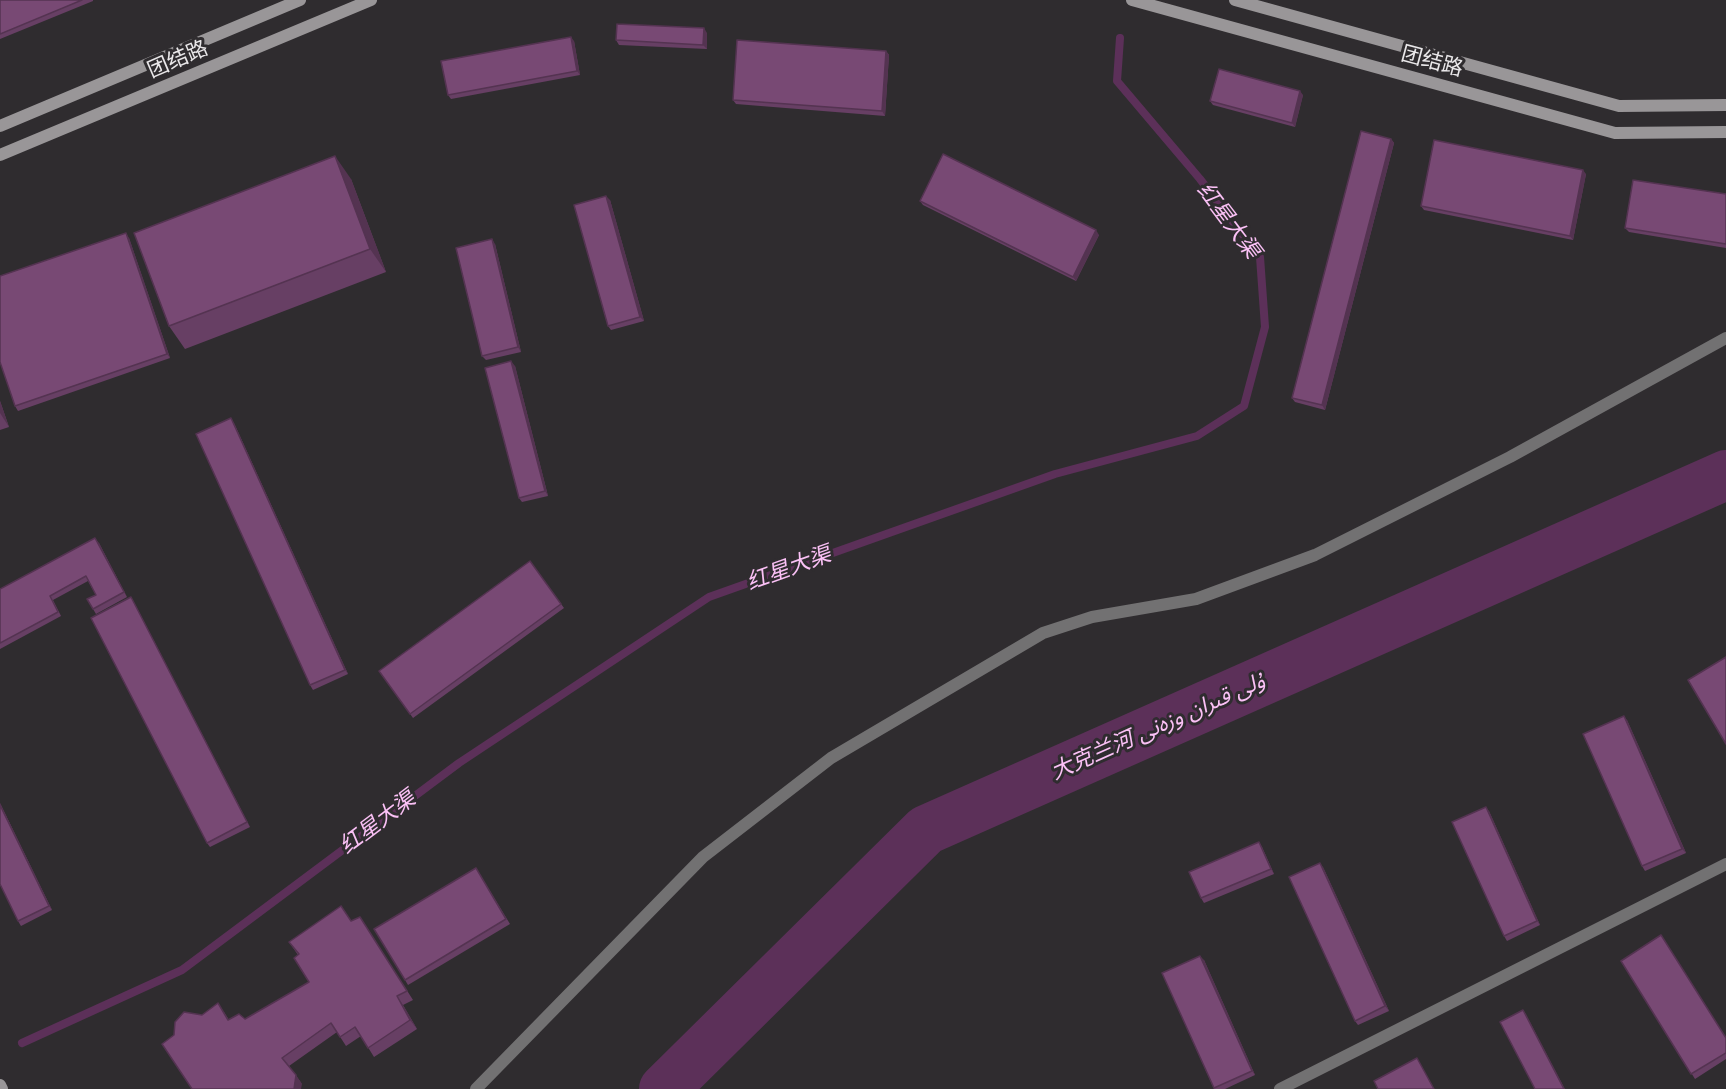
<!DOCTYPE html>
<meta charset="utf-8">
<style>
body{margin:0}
canvas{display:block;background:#2f2c2f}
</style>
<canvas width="1726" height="1089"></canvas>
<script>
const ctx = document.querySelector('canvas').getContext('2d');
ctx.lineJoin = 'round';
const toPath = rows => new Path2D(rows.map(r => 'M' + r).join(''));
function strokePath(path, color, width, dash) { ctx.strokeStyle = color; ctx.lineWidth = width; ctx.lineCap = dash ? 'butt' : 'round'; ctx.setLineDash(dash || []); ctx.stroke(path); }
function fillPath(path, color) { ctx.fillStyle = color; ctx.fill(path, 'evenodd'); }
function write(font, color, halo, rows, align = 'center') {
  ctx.font = font + ' "Libre Baskerville","Noto Sans Arabic","Noto Sans SC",serif'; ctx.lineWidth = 6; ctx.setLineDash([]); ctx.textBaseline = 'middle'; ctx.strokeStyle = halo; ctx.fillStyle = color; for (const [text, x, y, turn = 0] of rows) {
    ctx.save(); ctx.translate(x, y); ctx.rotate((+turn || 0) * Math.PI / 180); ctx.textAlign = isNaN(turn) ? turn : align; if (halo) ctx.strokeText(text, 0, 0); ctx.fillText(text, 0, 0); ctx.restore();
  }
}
strokePath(toPath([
 [22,1043,182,970,459,763,709,597,1055,474,1197,436,1244,406,1265,327,1260,257,1200,179,1117,81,1120,38]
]), '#5c3059', 8);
strokePath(toPath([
 [664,1089,926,830,1726,475]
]), '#5c3059', 50);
strokePath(toPath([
 [476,1089,703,857,831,758,1043,633,1092,617,1196,599,1315,555,1510,457,1726,338],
 [1280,1089,1726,864]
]), '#727172', 12);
strokePath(toPath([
 [1132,0,1615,133,1726,132],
 [1235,0,1619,106,1726,105],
 [0,126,300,0],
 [0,155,371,0],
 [0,1085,2,1089]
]), '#999698', 12);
fillPath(toPath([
 [0,0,93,0,93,1,0,39],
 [707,33,707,49,619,45,616,40],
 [574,41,580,75,451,99,448,95],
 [886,51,889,55,885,116,736,104,733,100],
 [1303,95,1295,127,1213,105,1210,101],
 [1391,139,1394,143,1325,410,1295,402,1292,398],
 [1586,174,1573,240,1424,210,1421,206],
 [351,179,386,272,185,349,169,326],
 [1726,194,1726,248,1629,232,1625,228],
 [610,200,644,321,611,330,608,326],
 [920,201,1099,235,1076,281,923,205],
 [129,238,170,358,18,411,15,406],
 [495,244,521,352,486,360,482,356],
 [515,366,548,496,522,502,519,498],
 [0,401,9,427,0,430],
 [234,423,348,674,313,690,310,685],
 [99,543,127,597,96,614,93,609,96,595,88,581,53,600,61,616,0,649,0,589],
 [530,561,564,608,413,718,379,671],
 [131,597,250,827,210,847,207,843],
 [1627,720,1686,853,1645,871,1642,866],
 [0,803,52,910,21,926,18,921],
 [1489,811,1540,925,1507,941,1504,936],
 [1259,842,1262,847,1274,874,1204,903,1201,898],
 [1323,867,1389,1011,1358,1025,1355,1021],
 [479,873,510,924,408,985,405,980],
 [352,921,366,926,413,1000,403,1005,417,1029,374,1057,361,1036,346,1046,337,1032,289,1066,302,1084,202,1015,224,1012,229,1020,245,1019,309,982,298,955,289,942],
 [1204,960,1255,1075,1225,1089,1214,1089,1162,973],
 [1621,961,1726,1037,1726,1059,1695,1079]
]), '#673f64');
fillPath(toPath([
 [704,28,707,33,707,49,703,45],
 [571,37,574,41,580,75,577,71],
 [886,51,889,55,885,116,882,111],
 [1300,91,1303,95,1295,127,1292,123],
 [1391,139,1394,143,1325,410,1322,405],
 [335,156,351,179,386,272,370,249],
 [1583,170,1586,174,1573,240,1570,236],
 [606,196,610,200,644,321,640,317],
 [1096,230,1099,235,1076,281,1073,277],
 [126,233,129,238,170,358,167,354],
 [492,239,495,244,521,352,518,347],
 [511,361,515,366,548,496,545,491],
 [0,401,9,427,0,413],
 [231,418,234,423,348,674,345,670],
 [95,538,99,543,127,597,124,592],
 [131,597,134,602,250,827,247,822],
 [1624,716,1627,720,1686,853,1682,849],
 [0,803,52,910,49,906,0,805],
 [1486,807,1489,811,1540,925,1537,921],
 [1259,842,1262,847,1274,874,1271,869],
 [1320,863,1323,867,1389,1011,1385,1006],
 [1200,956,1204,960,1255,1075,1252,1071],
 [397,996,403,1005,417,1029,410,1020],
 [1523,1010,1526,1014,1565,1089,1564,1089],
 [296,1075,302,1084,301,1089,294,1089]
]), '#543351');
const building = toPath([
 [0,0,82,0,0,34,0,0],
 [617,24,704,28,703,45,616,40,617,24],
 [571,37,577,71,448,95,441,61,571,37],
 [737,40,886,51,882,111,733,100,737,40],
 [1219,69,1300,91,1292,123,1210,101,1219,69],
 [1361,131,1391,139,1322,405,1292,398,1361,131],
 [1434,140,1583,170,1570,236,1421,206,1434,140],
 [943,154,1096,230,1073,277,920,201,943,154],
 [335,156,370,249,169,326,134,233,335,156],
 [1633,180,1726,194,1726,244,1625,228,1633,180],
 [606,196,640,317,608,326,574,205,606,196],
 [126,233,167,354,15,406,0,362,0,276,126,233],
 [492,239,518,347,482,356,456,248,492,239],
 [511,361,545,491,519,498,485,368,511,361],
 [231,418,345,670,310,685,196,434,231,418],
 [95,538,124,592,93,609,87,599,96,595,86,576,50,596,58,612,0,643,0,589,95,538],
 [530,561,561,604,410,714,379,671,530,561],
 [131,597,247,822,207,843,91,618,131,597],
 [1726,657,1726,744,1688,680,1726,657],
 [1624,716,1682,849,1642,866,1583,734,1624,716],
 [0,805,49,906,18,921,0,884,0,805],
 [1486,807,1537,921,1504,936,1452,822,1486,807],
 [1259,842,1271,869,1201,898,1189,872,1259,842],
 [1320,863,1385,1006,1355,1021,1289,877,1320,863],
 [476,868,506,919,405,980,374,929,476,868],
 [341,906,351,921,360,917,407,991,397,996,410,1020,368,1048,355,1027,340,1037,331,1023,282,1058,296,1075,294,1089,192,1089,162,1044,174,1035,175,1022,184,1012,202,1015,218,1003,228,1020,239,1014,245,1019,309,982,294,958,299,954,289,942,341,906],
 [1661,935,1726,1038,1726,1053,1691,1074,1621,961,1661,935],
 [1200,956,1252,1071,1214,1088,1162,973,1200,956],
 [1523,1010,1564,1089,1535,1089,1500,1022,1523,1010],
 [1417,1058,1434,1089,1378,1089,1374,1081,1417,1058]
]);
fillPath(building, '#784974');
strokePath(building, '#543351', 1.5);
write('21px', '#eae8ea', '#2f2c2f', [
 ["团结路",178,60,-23],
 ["团结路",1432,62,15]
]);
write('italic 22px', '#fbc1f6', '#2f2c2f', [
 ["红星大渠",1228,221,53],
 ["红星大渠",789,569,-20],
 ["大克兰河 ۇلى قىران وزەنى",1158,727,-24],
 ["红星大渠",378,823,-37]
]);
</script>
